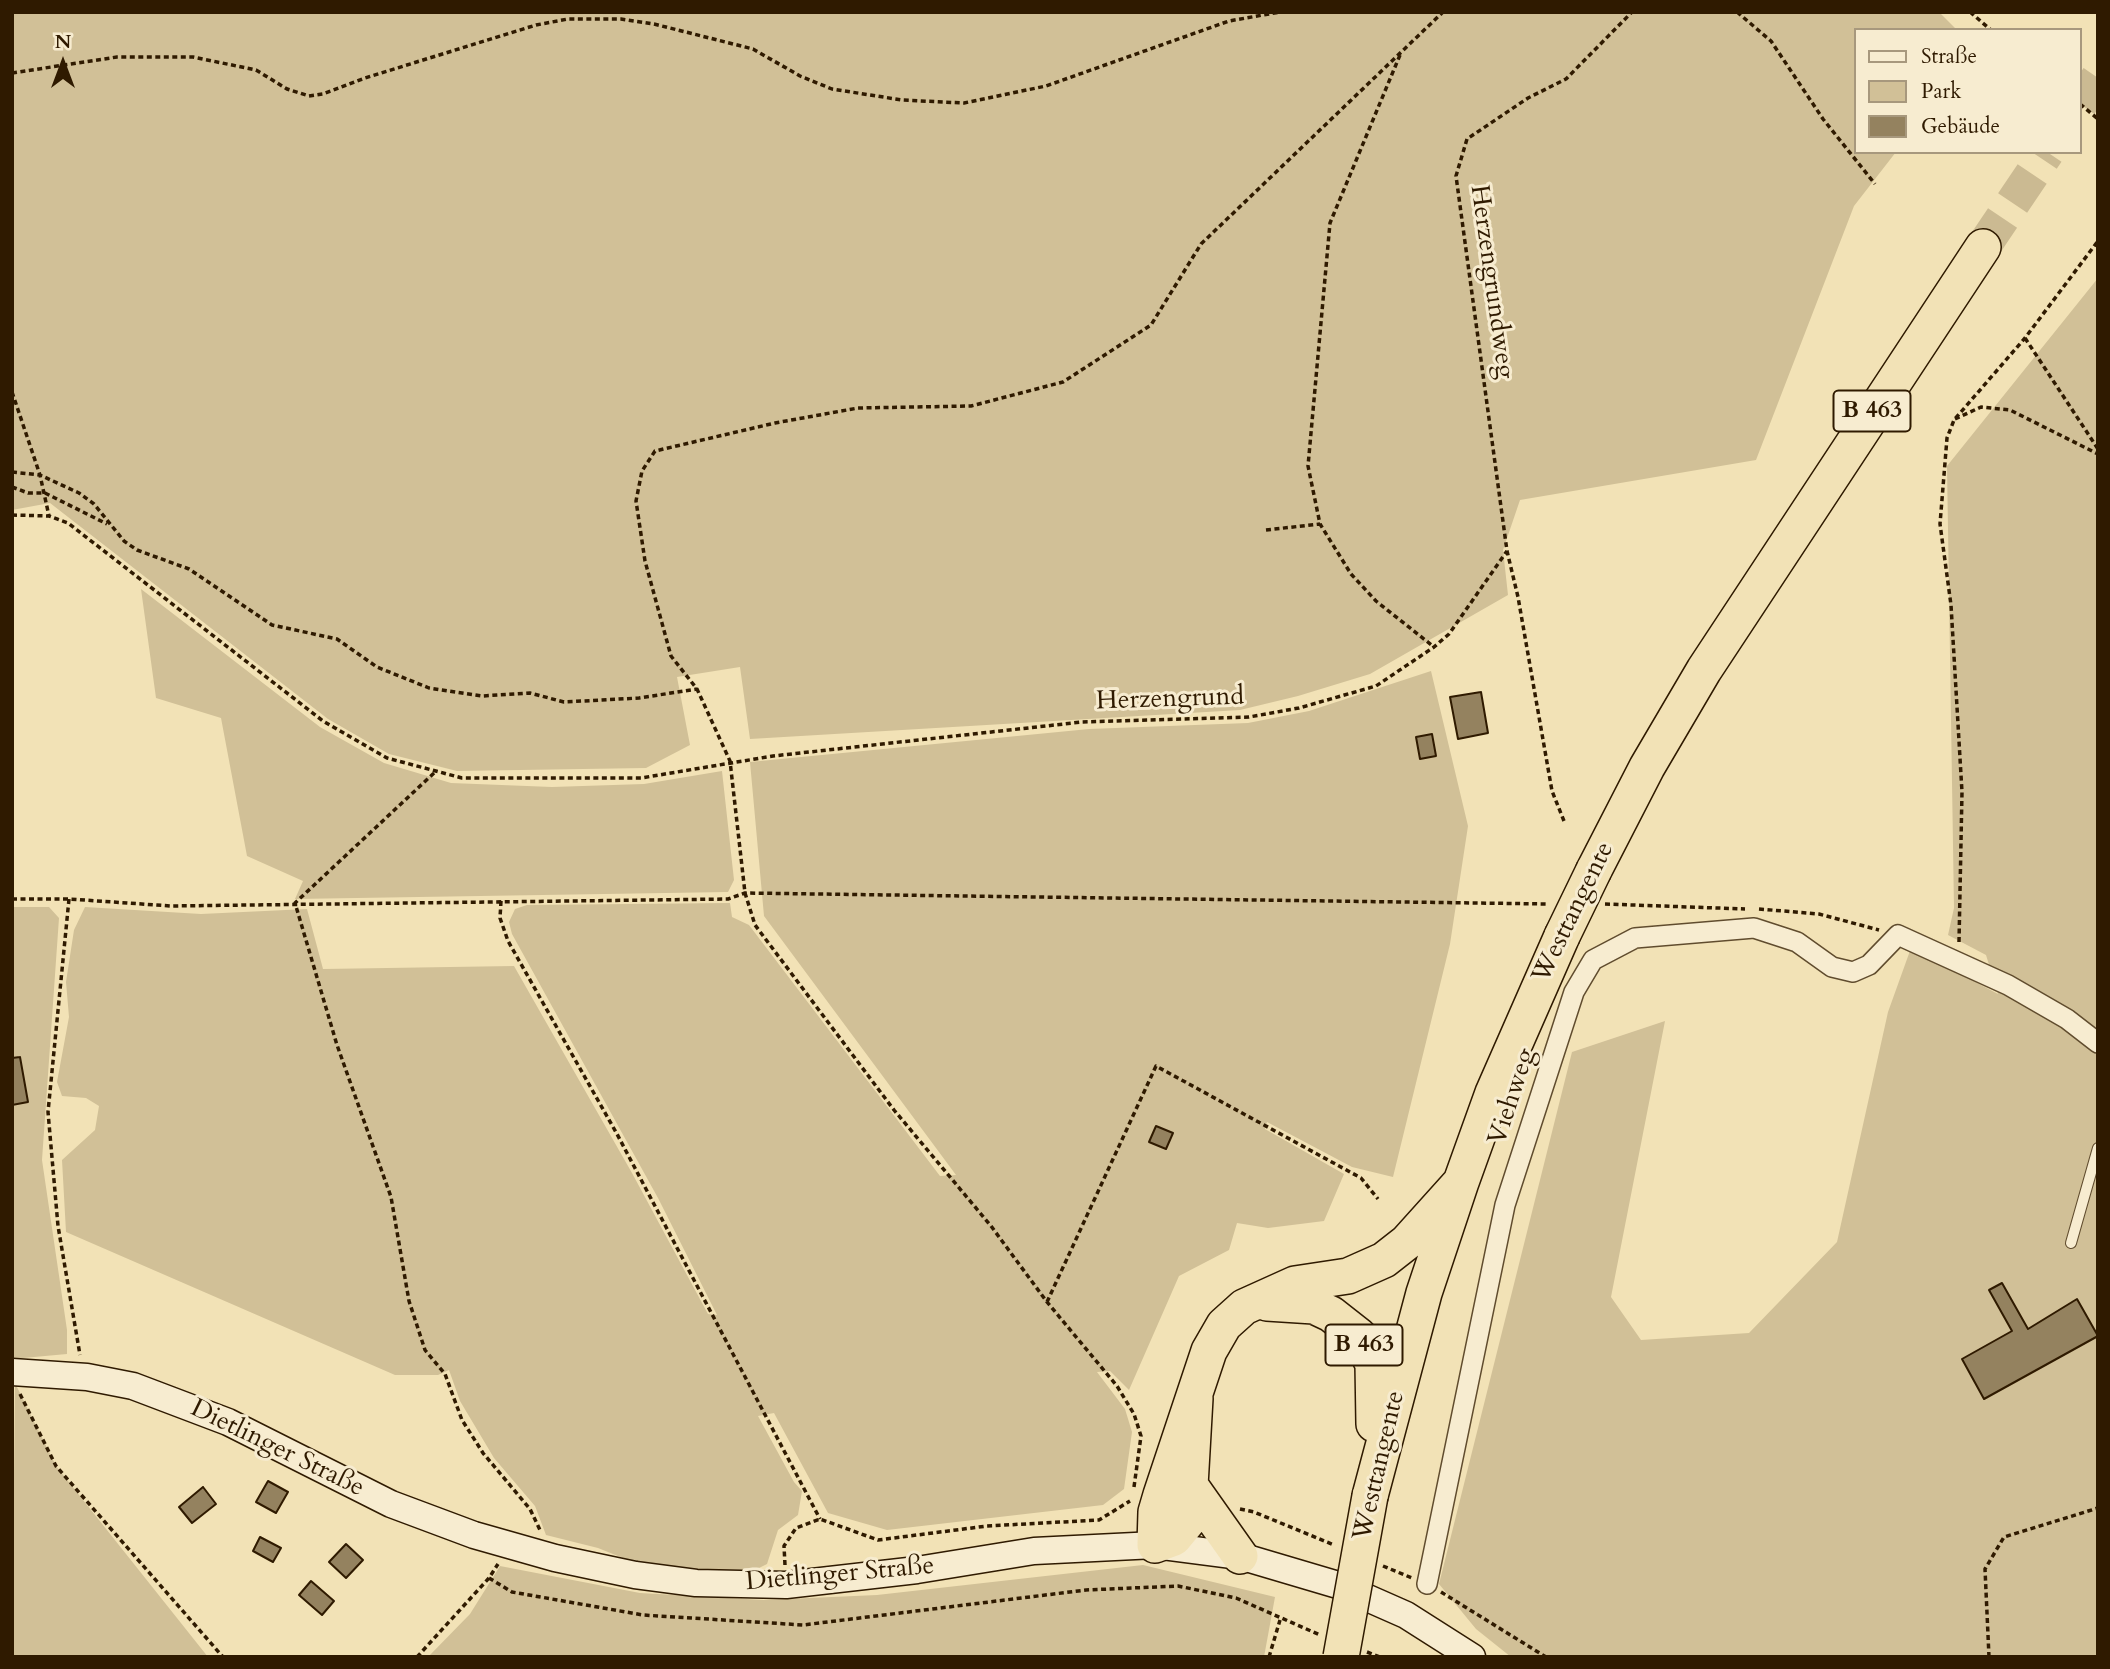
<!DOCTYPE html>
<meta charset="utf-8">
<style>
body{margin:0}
#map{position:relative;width:2110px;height:1669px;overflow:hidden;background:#f2e2b6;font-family:Cardo,serif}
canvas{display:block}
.frame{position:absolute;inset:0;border:14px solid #2f1a00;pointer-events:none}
.legend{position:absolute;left:1854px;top:28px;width:228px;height:126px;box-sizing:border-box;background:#f7ecd0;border:2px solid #a7987d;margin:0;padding:9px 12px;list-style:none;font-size:21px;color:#2f1a00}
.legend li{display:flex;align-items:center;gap:14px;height:35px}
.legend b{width:35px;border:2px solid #a7987d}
.north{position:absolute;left:28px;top:28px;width:70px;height:70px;-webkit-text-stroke:5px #f7ecd0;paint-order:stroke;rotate:0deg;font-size:19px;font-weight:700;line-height:28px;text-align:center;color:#2f1a00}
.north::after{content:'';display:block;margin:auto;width:24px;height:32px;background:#2f1a00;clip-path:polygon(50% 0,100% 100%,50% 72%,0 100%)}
</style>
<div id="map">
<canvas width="2110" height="1669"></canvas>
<div class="frame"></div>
<ul class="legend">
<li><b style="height:9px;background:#f7ecd0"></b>Straße</li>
<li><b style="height:19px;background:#d1c097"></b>Park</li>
<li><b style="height:19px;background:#94825f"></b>Gebäude</li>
</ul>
<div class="north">N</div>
</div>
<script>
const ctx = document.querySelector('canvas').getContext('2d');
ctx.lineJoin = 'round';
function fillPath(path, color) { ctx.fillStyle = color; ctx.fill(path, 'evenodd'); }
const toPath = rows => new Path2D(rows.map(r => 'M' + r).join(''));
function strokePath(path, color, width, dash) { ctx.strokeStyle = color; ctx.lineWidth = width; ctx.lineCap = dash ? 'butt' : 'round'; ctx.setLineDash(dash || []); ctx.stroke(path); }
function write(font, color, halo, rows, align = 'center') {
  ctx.font = font + ' Cardo,serif'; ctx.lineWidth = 6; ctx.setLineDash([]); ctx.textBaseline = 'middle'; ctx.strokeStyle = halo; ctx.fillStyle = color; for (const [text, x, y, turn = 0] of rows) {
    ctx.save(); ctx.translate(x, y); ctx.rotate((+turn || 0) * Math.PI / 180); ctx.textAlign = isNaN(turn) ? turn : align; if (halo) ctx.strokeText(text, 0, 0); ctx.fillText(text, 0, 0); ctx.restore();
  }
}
fillPath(toPath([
 [12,12,1939,12,1957,30,1856,30,1856,152,1896,152,1854,206,1756,460,1520,500,1503,550,1508,595,1370,674,1298,696,1240,710,750,739,740,667,677,677,690,745,646,768,457,771,389,754,328,719,50,503,12,510],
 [2098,278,2098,1657,1511,1657,1476,1629,1439,1584,1572,1052,1665,1021,1611,1297,1641,1340,1749,1333,1837,1242,1888,1012,1911,948,1998,994,1986,955,1948,935,1954,908,1947,466],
 [141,589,320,727,384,763,451,783,552,787,644,784,722,771,734,880,728,892,295,899,303,881,247,856,221,718,156,698],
 [1431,671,1468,826,1450,944,1393,1177,1352,1167,1267,1122,1265,1129,1344,1174,1324,1221,1268,1228,1237,1223,1229,1250,1179,1276,1129,1390,1110,1371,1097,1372,1125,1409,1132,1432,1124,1489,1103,1505,887,1530,828,1513,774,1413,758,1416,794,1482,802,1491,798,1515,778,1530,767,1564,755,1570,707,1571,633,1562,598,1548,546,1535,535,1506,494,1458,460,1401,449,1370,438,1375,395,1375,66,1232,62,1160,95,1130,99,1106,86,1098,62,1096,57,1082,69,1017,66,982,74,930,85,907,201,914,307,909,323,969,514,966,632,1173,708,1314,717,1315,658,1198,512,934,509,922,515,909,527,905,730,903,732,917,749,925,940,1176,956,1175,764,916,750,762,1089,729,1248,723,1309,711],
 [12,907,49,907,59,918,42,1160,67,1330,67,1354,12,1359],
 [15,1383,56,1466,208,1657,12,1657],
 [1143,1565,1275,1597,1264,1657,428,1657,470,1614,500,1566,640,1593,764,1600,877,1595]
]), '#d1c097');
const building = toPath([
 [1481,692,1488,733,1458,739,1450,697,1481,692],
 [1432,734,1436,756,1420,759,1416,737,1432,734],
 [20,1057,28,1102,12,1105,12,1058,20,1057],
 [1156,1126,1173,1133,1166,1149,1149,1142,1156,1126],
 [2002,1283,2028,1329,2077,1299,2098,1336,1984,1399,1962,1359,2012,1331,1989,1290,2002,1283],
 [268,1481,288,1492,276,1513,256,1502,268,1481],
 [203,1487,216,1504,192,1523,179,1507,203,1487],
 [260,1537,281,1548,273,1562,253,1551,260,1537],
 [346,1544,363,1560,346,1578,329,1562,346,1544],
 [311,1581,334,1601,322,1615,299,1595,311,1581]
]);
fillPath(building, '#94825f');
strokePath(building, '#2f1a00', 2);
strokePath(toPath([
 [2080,104,2098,78],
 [1983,247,2047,152]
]), '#cbba92', 35, [35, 18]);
const lane = toPath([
 [2071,1243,2098,1148]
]);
const street = toPath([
 [1427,1584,1505,1205,1574,992,1593,960,1635,938,1754,928,1797,942,1832,967,1853,972,1869,965,1898,935,2008,985,2067,1019,2098,1043]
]);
const secondary = toPath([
 [12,1372,87,1377,133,1386,228,1422,391,1504,474,1535,555,1558,635,1575,696,1583,786,1585,917,1570,1034,1551,1155,1545,1240,1556,1338,1585,1406,1615,1472,1657]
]);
const highway = toPath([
 [1594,870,1647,767,1704,670,1983,247],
 [1267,1303,1314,1306,1331,1314,1359,1336,1373,1364,1374,1424],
 [1195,1398,1188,1521,1174,1538,1155,1545,1156,1512,1161,1495,1209,1351,1224,1325,1244,1307,1295,1284,1348,1276,1384,1260,1407,1242,1461,1182],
 [1192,1488,1240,1556],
 [1370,1496,1424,1293,1461,1182,1493,1093,1562,936]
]);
strokePath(lane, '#604c2e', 12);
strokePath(street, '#604c2e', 22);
strokePath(secondary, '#2f1a00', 29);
strokePath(highway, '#2f1a00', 38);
strokePath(toPath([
 [1737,12,1771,41,1823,119,1875,184],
 [1970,12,1991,30],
 [1400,55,1330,223,1308,466,1320,524,1351,574,1376,601,1434,647],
 [12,73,117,57,193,57,256,70,287,89,309,96,323,94,365,78,536,25,568,19,621,19,654,24,753,49,800,76,832,89,902,100,964,103,1046,86,1229,21,1280,12],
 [2080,104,2098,119],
 [2025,338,2098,449],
 [12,392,40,475,49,516],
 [1955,419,1981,407,2010,410,2098,454],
 [12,472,40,475,79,493,94,504,124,541,137,550,189,569,272,625,337,639,377,667,429,688,482,696,530,693,564,702,639,698,697,689],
 [12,487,28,493,45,493,107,524],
 [12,515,49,516,68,523,323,721,387,758,462,778,641,778,773,756,1082,722,1249,717,1299,708,1376,686,1434,647,1449,634,1507,551],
 [1266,530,1320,524],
 [434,773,295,903,337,1045,391,1197,409,1301,425,1350,445,1374,462,1420,483,1453,530,1509,540,1530],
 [1564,821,1552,791,1518,597,1507,551,1456,176,1467,139,1528,98,1566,79,1632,12],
 [12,899,69,899,171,906,728,899,745,893,1549,904],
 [69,899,48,1112,58,1226,80,1355],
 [501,901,500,918,508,941,617,1134,820,1519],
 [1605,904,1745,909],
 [1759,909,1819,914,1879,930],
 [1959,942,1962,792,1951,605,1940,524,1947,438,1954,420,2025,338,2098,241],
 [1047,1302,1156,1066,1361,1178,1378,1199],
 [20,1394,56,1466,223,1657],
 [1134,1487,1141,1436,1134,1414,1117,1386,1047,1302,991,1226,894,1110,755,925,745,893,730,761,697,689,671,656,645,561,636,501,642,471,655,451,775,423,858,408,971,406,1063,382,1151,325,1201,244,1443,12],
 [1240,1509,1254,1512,1334,1545],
 [785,1565,784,1546,796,1528,820,1519,878,1540,987,1526,1099,1520,1130,1501],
 [1383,1566,1412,1578],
 [489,1578,512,1592,643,1615,803,1625,1086,1590,1178,1586,1236,1598,1320,1635],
 [1441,1592,1546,1657],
 [1367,1652,1380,1657],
 [417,1657,489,1578,498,1564],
 [1269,1657,1280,1620],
 [1989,1657,1985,1569,2004,1537,2098,1508]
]), '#2f1a00', 3.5, [5, 3.5]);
strokePath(lane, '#f7ecd0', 10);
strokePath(street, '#f7ecd0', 19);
strokePath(secondary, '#f7ecd0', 26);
strokePath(highway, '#f2e2b6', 35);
const highwayBridge = toPath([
 [1562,936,1594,870],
 [1341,1657,1370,1496]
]);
strokePath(highwayBridge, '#2f1a00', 38, []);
strokePath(highwayBridge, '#f2e2b6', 35);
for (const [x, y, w] of [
 [1872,411,77],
 [1364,1345,77]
]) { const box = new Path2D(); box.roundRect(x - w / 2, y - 20.5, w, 41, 5); ctx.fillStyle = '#f7ecd0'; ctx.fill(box); strokePath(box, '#2f1a00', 2); }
write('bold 24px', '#2f1a00', null, [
 ["B 463",1872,411],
 ["B 463",1364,1345]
]);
write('26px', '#2f1a00', '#f7ecd0', [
 ["Herzengrundweg",1491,282,82],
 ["Herzengrund",1170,700,-2],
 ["Westtangente",1574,913,-64],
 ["Viehweg",1513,1097,-72],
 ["Dietlinger Straße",277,1449,26],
 ["Westtangente",1380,1466,-77],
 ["Dietlinger Straße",840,1575,-5]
]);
</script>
